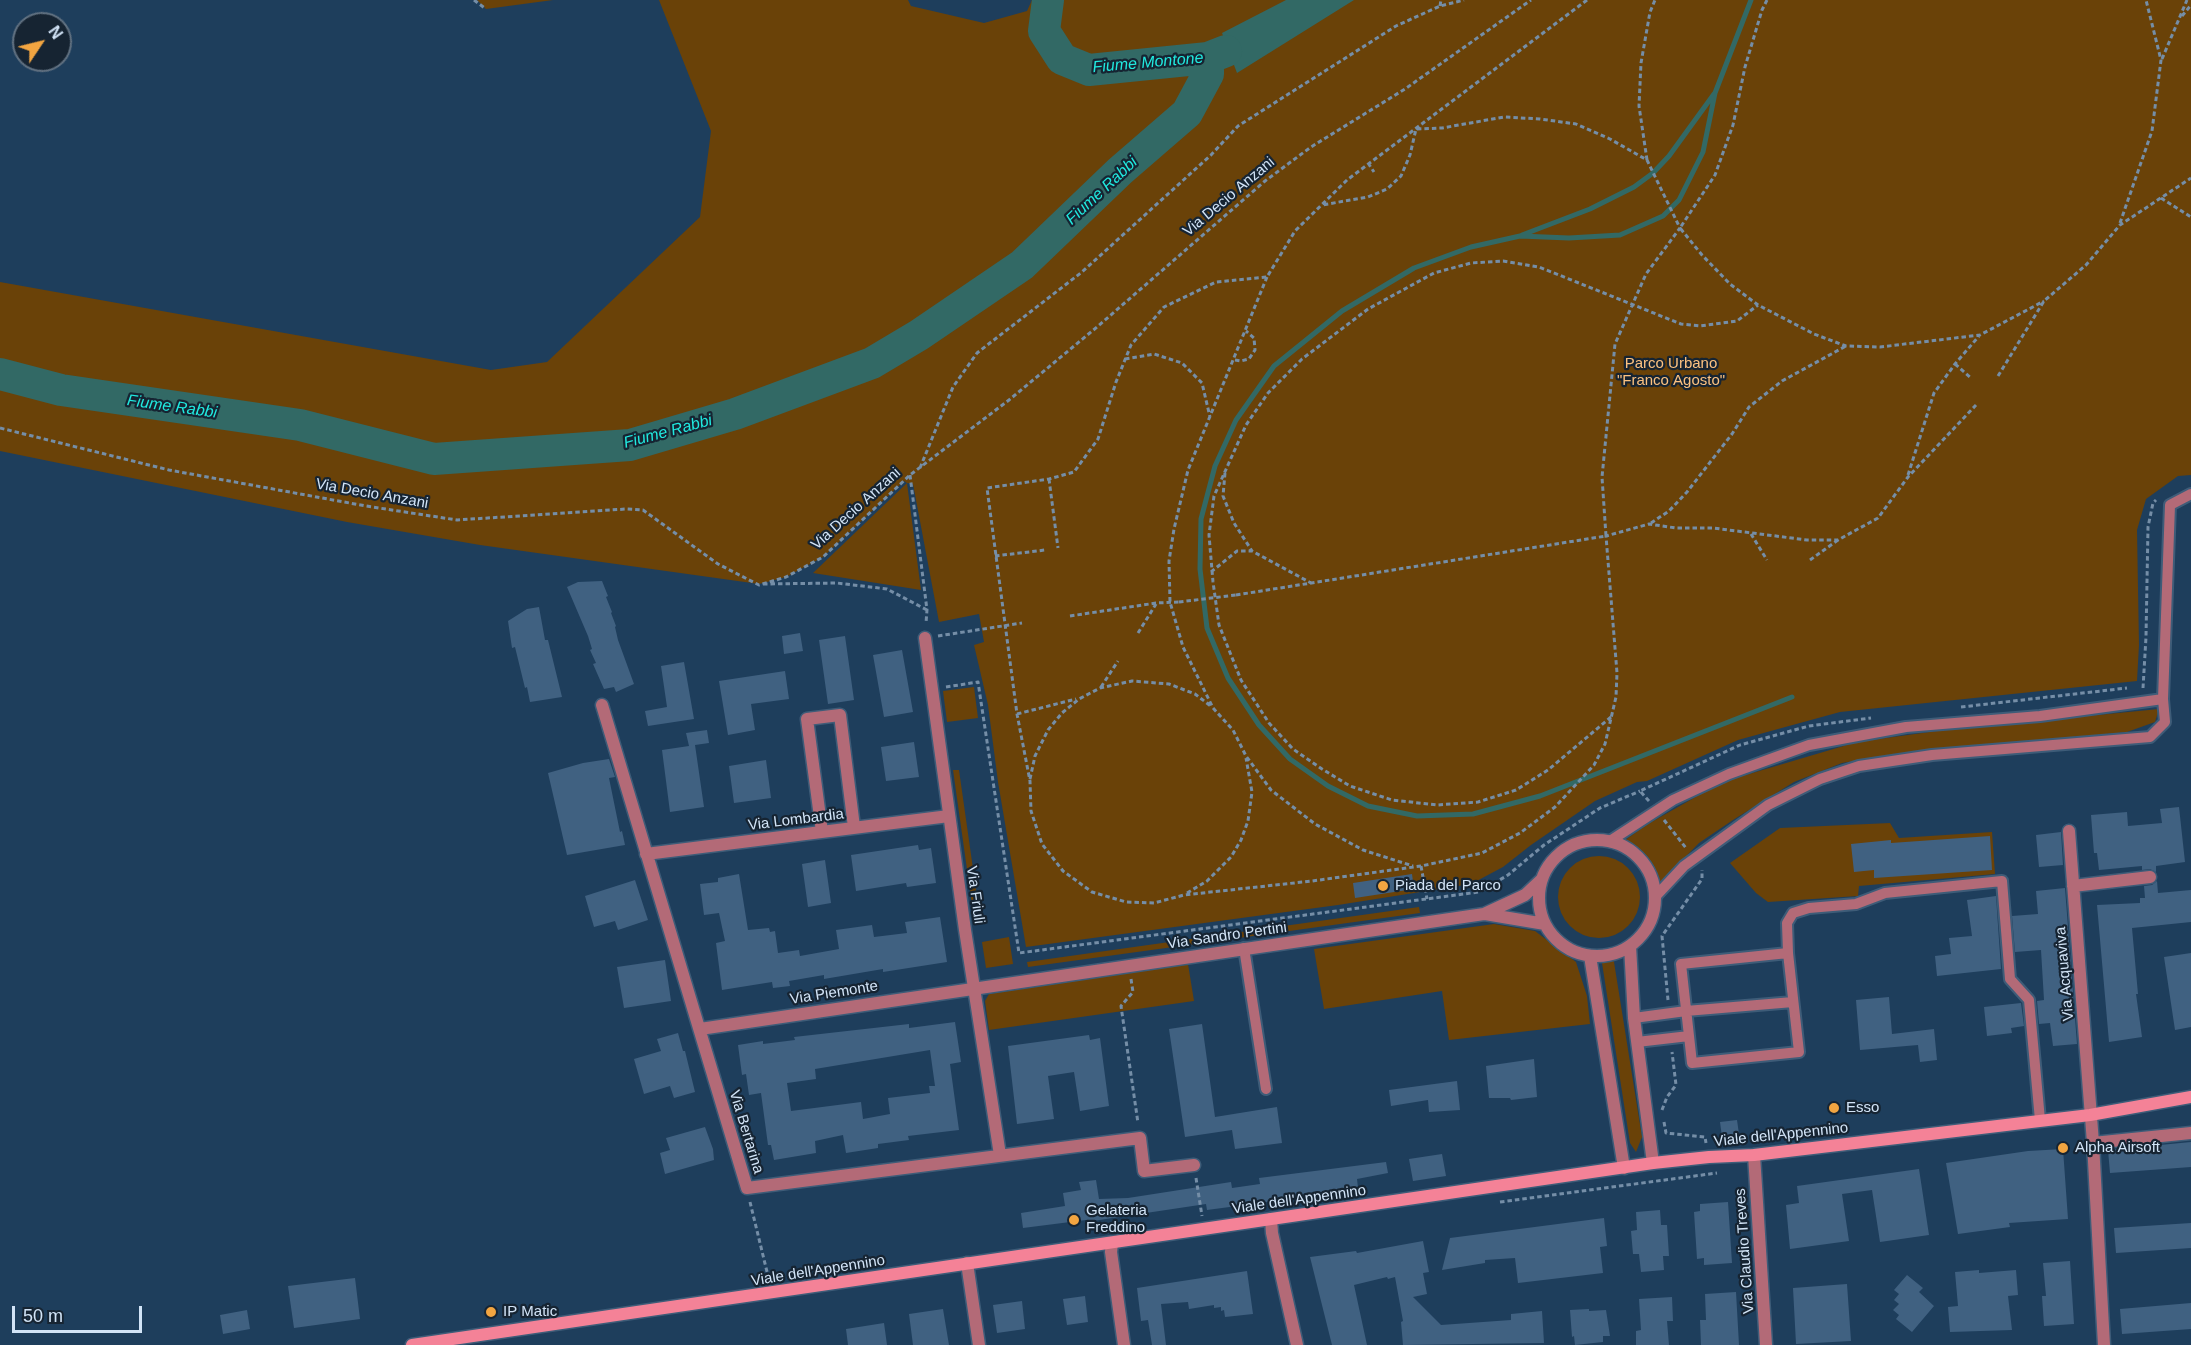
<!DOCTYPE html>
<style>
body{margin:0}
#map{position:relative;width:2191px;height:1345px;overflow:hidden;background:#1e3e5c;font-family:Helvetica,sans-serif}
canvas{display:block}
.north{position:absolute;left:12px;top:12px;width:60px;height:60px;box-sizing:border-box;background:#162432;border:2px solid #617181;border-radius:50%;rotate:55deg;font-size:16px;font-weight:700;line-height:24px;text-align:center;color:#d2e4f7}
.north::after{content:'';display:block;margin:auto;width:21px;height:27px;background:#f2a541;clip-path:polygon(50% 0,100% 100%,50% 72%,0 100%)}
.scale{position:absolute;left:12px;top:1306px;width:130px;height:27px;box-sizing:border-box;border:3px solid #d2e4f7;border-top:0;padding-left:8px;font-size:18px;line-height:21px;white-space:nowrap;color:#d2e4f7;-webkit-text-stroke:4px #162432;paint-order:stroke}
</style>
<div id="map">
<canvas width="2191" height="1345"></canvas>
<div class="north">N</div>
<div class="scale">50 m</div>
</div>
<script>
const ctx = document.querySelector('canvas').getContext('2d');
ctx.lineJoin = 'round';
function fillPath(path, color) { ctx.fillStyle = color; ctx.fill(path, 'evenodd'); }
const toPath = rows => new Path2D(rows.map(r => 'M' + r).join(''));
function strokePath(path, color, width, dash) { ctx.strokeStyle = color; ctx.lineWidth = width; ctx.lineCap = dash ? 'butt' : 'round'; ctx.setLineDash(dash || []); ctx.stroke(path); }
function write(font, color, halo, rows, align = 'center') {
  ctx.font = font + ' Helvetica,sans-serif'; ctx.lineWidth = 4.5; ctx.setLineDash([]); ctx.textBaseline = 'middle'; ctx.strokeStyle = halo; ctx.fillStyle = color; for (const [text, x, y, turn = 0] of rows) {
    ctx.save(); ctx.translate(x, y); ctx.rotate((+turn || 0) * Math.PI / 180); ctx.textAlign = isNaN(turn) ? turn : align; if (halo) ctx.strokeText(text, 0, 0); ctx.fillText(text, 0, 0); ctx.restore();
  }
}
fillPath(toPath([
 [477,0,553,0,486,9],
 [659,0,908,0,911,6,984,23,1027,11,1032,0,2191,0,2191,475,2178,476,2146,499,2137,530,2139,645,2137,681,1840,712,1738,740,1647,781,1637,782,1595,801,1531,845,1503,867,1471,884,1338,905,1026,947,998,782,988,705,974,645,984,642,979,614,939,622,913,484,907,483,921,590,813,573,907,483,904,481,823,557,786,577,759,584,480,545,347,522,0,451,0,282,491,370,547,362,700,217,711,131],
 [974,687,978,718,947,722,943,691],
 [2159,709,2155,722,2127,732,1894,754,1842,763,1794,782,1733,820,1699,843,1660,883,1641,852,1625,840,1648,824,1722,782,1857,742,1944,730],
 [953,770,959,770,980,918,974,919],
 [1890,823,1899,838,1992,832,1995,874,1859,886,1858,896,1768,902,1756,893,1730,863,1780,828],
 '1558 897a41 41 0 1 1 82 0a41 41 0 1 1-82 0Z',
 [1419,907,1420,913,1028,967,1027,962],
 [1494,924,1535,931,1576,962,1587,996,1590,1024,1449,1040,1442,991,1324,1009,1314,949],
 [1009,937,1013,964,986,968,982,942],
 [1607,957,1612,958,1614,962,1642,1137,1636,1152,1630,1143,1602,963],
 [1188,964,1194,1001,989,1030,985,1001,989,994]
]), '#6a4208');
fillPath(toPath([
 [1286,0,1354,0,1237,73,1222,33]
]), '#326965');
strokePath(toPath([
 [1751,0,1715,93,1703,152,1679,200,1663,216,1620,235,1569,238,1520,236,1471,247,1414,268,1342,311,1274,366,1236,420,1215,466,1201,519,1200,569,1207,628,1228,678,1259,725,1290,759,1328,786,1368,806,1417,816,1473,814,1540,796,1792,697],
 [1522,235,1590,209,1634,187,1653,173,1669,156,1714,94]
]), '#326965', 5);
strokePath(toPath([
 [1048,0,1044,31,1062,59,1089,70,1208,58,1226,51],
 [0,374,61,390,300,425,434,459,630,445,735,414,872,363,919,335,1022,265,1120,171,1187,113,1208,74,1208,58]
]), '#326965', 32);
fillPath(toPath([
 [602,581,608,596,606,597,612,612,611,613,616,626,615,627,618,640,634,684,616,692,614,687,604,689,593,664,596,663,590,650,592,649,588,636,567,587,578,582],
 [539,607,545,640,548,640,562,697,530,702,527,687,525,688,515,647,512,648,508,621,527,609],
 [800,633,803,651,784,654,782,636],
 [845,636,854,700,828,704,819,640],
 [902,650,913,712,884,717,873,655],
 [684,662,694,719,648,726,645,711,667,707,661,666],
 [785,671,789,699,751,704,755,730,728,735,719,681],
 [707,730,709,743,695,745,704,807,670,812,662,750,689,746,686,733],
 [914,742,919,777,886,781,881,747],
 [609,759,615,777,609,778,620,832,622,831,625,845,567,855,548,773,583,763],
 [766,760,771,798,734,803,729,766],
 [2179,807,2185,862,2156,866,2156,872,2150,869,2142,870,2142,866,2099,870,2097,853,2094,853,2091,815,2127,812,2128,826,2162,823,2160,809],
 [2061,832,2063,865,2039,867,2036,835],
 [1990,836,1992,870,1874,878,1874,870,1854,872,1851,844,1891,840,1891,843],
 [918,845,919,850,931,848,936,883,907,887,906,883,856,891,851,855],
 [825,860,831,903,808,907,802,864],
 [739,874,748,930,769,928,770,932,775,931,778,953,799,950,800,956,839,949,836,930,872,925,874,937,907,933,905,922,940,917,947,962,883,972,883,969,824,979,824,975,789,981,790,986,773,988,772,982,722,990,716,943,725,941,719,913,704,915,700,884,718,882,718,878],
 [1412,874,1414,889,1355,898,1353,883],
 [635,880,648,920,618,930,615,921,594,927,585,896],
 [2157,881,2158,893,2191,890,2191,922,2132,928,2138,994,2136,994,2142,1037,2109,1042,2097,905,2140,903,2140,898,2145,898,2144,886,2152,885],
 [2065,888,2077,1044,2053,1046,2050,1023,2039,1024,2037,1001,2044,1000,2041,950,2015,952,2012,916,2038,914,2036,891],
 [1996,896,2001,969,1937,976,1935,956,1951,954,1949,938,1972,936,1967,900],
 [2191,953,2191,1027,2175,1030,2164,957],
 [665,960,671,1001,624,1008,617,967],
 [1889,997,1892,1034,1934,1029,1937,1060,1920,1062,1918,1045,1860,1050,1856,1000],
 [2021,1003,2024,1026,2011,1028,2012,1033,1987,1036,1984,1007],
 [955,1022,961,1062,950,1064,959,1130,908,1136,909,1140,878,1144,878,1148,846,1153,843,1135,815,1141,816,1153,774,1160,771,1145,768,1145,761,1093,749,1095,746,1074,742,1075,738,1045,763,1041,763,1044,795,1040,794,1037,909,1024,909,1028],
 [930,1050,935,1086,929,1086,930,1093,888,1098,890,1114,863,1119,861,1102,791,1111,787,1083,816,1079,815,1069],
 [1202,1024,1215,1117,1277,1107,1282,1143,1235,1149,1232,1130,1185,1137,1169,1029],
 [678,1033,683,1051,685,1051,695,1092,674,1098,670,1086,644,1094,634,1059,661,1051,657,1039],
 [1089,1035,1090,1040,1100,1038,1109,1106,1080,1111,1074,1072,1048,1076,1054,1119,1017,1124,1008,1046],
 [1534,1059,1537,1097,1511,1100,1510,1098,1489,1098,1486,1066],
 [1457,1081,1460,1110,1429,1112,1428,1100,1391,1106,1389,1090],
 [1737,1120,1739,1134,1722,1137,1720,1122],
 [705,1127,713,1149,714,1160,665,1174,660,1153,670,1150,666,1138],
 [2191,1142,2191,1167,2110,1173,2108,1150],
 [2063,1149,2068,1219,2009,1223,2010,1227,1958,1234,1946,1163,2028,1151],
 [1442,1154,1446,1176,1413,1181,1409,1159],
 [1386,1162,1388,1173,1357,1179,1358,1188,1335,1191,1335,1193,1207,1210,1206,1204,1086,1222,1086,1220,1023,1228,1021,1213,1065,1206,1063,1193,1081,1190,1079,1182,1096,1180,1099,1199,1128,1198,1231,1182,1232,1188,1260,1184,1259,1178],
 [1919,1169,1929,1235,1880,1242,1872,1190,1842,1194,1849,1241,1790,1249,1786,1205,1799,1203,1797,1186],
 [1728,1202,1732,1263,1704,1265,1704,1258,1697,1259,1694,1212,1700,1211,1700,1204],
 [1660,1210,1661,1225,1667,1225,1669,1256,1663,1256,1664,1270,1641,1272,1639,1254,1633,1254,1631,1231,1637,1230,1636,1212],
 [1604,1218,1607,1246,1600,1247,1603,1273,1518,1283,1515,1258,1485,1260,1485,1263,1442,1270,1450,1238],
 [2191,1223,2191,1248,2116,1253,2114,1228],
 [1423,1241,1429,1272,1423,1273,1427,1294,1413,1297,1441,1325,1511,1320,1511,1314,1542,1311,1544,1343,1403,1345,1401,1322,1403,1321,1395,1277,1388,1279,1387,1277,1354,1285,1367,1345,1332,1345,1310,1257,1356,1251,1357,1253],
 [2070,1261,2074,1324,2044,1326,2042,1296,2046,1296,2043,1263],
 [1979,1270,1979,1273,2016,1270,2018,1295,2008,1296,2012,1330,1950,1332,1948,1307,1958,1306,1955,1272],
 [1247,1271,1253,1314,1225,1317,1224,1310,1221,1311,1221,1307,1214,1308,1214,1305,1189,1309,1188,1302,1161,1304,1166,1345,1152,1345,1148,1320,1141,1321,1137,1288],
 [1907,1275,1923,1288,1919,1292,1934,1306,1912,1332,1896,1319,1899,1315,1893,1310,1899,1304,1894,1300,1899,1294,1894,1290],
 [355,1278,360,1319,294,1328,288,1286],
 [1847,1284,1851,1341,1796,1344,1793,1288],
 [1736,1292,1739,1345,1701,1345,1700,1320,1706,1320,1705,1294],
 [1085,1296,1088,1322,1067,1325,1063,1299],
 [1672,1297,1673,1321,1667,1321,1669,1345,1636,1345,1636,1331,1641,1330,1639,1299],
 [1022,1301,1025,1329,997,1333,993,1305],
 [2191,1303,2191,1329,2122,1334,2120,1309],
 [943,1309,949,1345,913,1345,909,1314],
 [1589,1309,1589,1311,1606,1310,1610,1336,1603,1336,1603,1342,1575,1345,1574,1336,1572,1337,1570,1310],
 [247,1310,250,1329,223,1334,220,1315],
 [884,1323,887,1345,848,1345,846,1329]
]), '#406181');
const service = toPath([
 [1610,841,1673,800,1729,774,1809,745,1906,727,2040,716,2163,699],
 [1655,897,1684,866,1768,805,1820,779,1859,766,1932,755,2150,737,2165,722,2163,699,2170,505,2191,494],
 [1244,948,1266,1089],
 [1788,953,1787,923,1793,913,1809,908,1856,904,1885,893,2002,881,2010,979,2029,1000,2040,1120],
 [1634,1018,1686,1011,1793,1002],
 [1637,1042,1689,1036,1692,1063,1799,1052,1788,953,1681,964,1689,1036]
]);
const minor = toPath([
 [925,638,965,930,1000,1155],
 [602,705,747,1188,1140,1138,1144,1171,1194,1165],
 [2069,831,2093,1143,2104,1345],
 [822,832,807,719,840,715,854,827],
 '1539 898a58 58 0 1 1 116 0a58 58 0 1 1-116 0Z',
 [646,854,949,816],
 [2073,886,2150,877],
 [1485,914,1545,924],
 [1630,946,1634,1018,1653,1163],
 [1590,956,1624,1168],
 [700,1029,1484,914,1525,895,1542,879],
 [2093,1143,2191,1133],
 [1754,1155,1766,1345],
 [1271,1219,1272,1233,1297,1345],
 [1112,1243,1111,1252,1124,1345],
 [967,1263,979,1345]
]);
const secondary = toPath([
 [412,1345,1653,1163,1709,1157,1754,1155,2090,1115,2191,1097]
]);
strokePath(service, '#3e5c78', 14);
strokePath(minor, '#3e5c78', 15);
strokePath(secondary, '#3e5c78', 15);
strokePath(toPath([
 [474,0,486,9],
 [1587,0,1347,180,1295,231,1267,277,1216,282,1164,307,1131,345,1116,382,1098,439,1074,472,1049,479,987,488,1017,714,1030,781,1031,811,1042,844,1063,871,1092,892,1126,902,1154,903,1184,895,1312,881,1421,866,1482,853,1520,833,1555,807,1594,765,1605,744,1616,697,1617,673,1606,536,1649,524,1676,528,1713,528,1807,540,1838,540,1878,518,1908,477,1976,405],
 [1767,0,1762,10,1745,67,1733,125,1715,175,1680,228,1702,255,1730,284,1758,305,1814,334,1846,346,1880,347,1980,335,2044,301],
 [1440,6,1441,0],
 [2182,16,2191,5],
 [2162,59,2187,0],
 [1647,160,1639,106,1641,63,1650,12,1655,0],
 [1368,163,1374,172],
 [2161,198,2191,217],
 [2120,223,2152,131,2161,60,2146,0],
 [1267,277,1188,470,1174,529,1169,561,1170,602,1183,647,1213,708,1233,730,1246,756,1271,790,1315,824,1363,850,1413,866],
 [1125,359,1154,354,1182,363,1202,383,1210,417],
 [1235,360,1241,361,1249,359,1255,350,1254,338,1246,331],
 [1955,364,1971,378],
 [1998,376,2044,301,2086,265,2120,225,2191,178],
 [0,428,169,470,366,506,457,520,626,509,643,510,718,564,759,585,786,577,823,557,910,475,1009,400,1097,327,1265,181,1311,147,1405,89,1531,0],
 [920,468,953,387,977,353,1082,272,1211,155,1238,126,1396,26,1440,6,1464,0],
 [1225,473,1223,496,1234,523,1252,551],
 [910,475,927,610,926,623],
 [1908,475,1934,393,1955,364,1979,336],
 [1049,479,1058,548],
 [1651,523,1669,511,1687,492,1732,434,1749,407,1782,381,1846,346],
 [1751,534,1767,560],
 [995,556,1045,550],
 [1810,560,1838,540],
 [1211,572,1237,551,1252,551,1311,583],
 [763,584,837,583,887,589,927,610],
 [1236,595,1606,536,1602,477,1615,344,1646,274,1680,228,1647,160,1610,139,1576,124,1540,119,1504,117,1442,128,1416,129,1410,155,1401,176,1387,189,1368,197,1322,205],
 [1070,616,1156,603,1179,602],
 [1138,633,1156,604],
 [938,636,1022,623],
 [946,687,978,682,1019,953,1479,892,1508,875,1544,845,1600,808,1640,791],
 [1101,687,1118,661],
 [2143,688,2146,637,2148,527,2153,503,2156,500],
 [1961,707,2127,688],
 [1017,714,1076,699],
 [1611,717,1548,770,1516,790,1478,802,1437,805,1392,800,1350,786,1322,769,1293,749,1269,723,1241,680,1219,625,1213,582,1209,535,1214,496,1246,425,1268,393,1302,359,1368,309,1434,273,1471,263,1503,261,1539,267,1681,324,1700,326,1737,321,1758,305],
 [1030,779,1035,756,1048,730,1062,713,1079,699,1100,688,1132,681,1169,684,1195,694,1212,707],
 [1649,801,1640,791,1740,745,1809,726,1871,718],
 [1664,820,1686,848],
 [1421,866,1427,899],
 [1187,893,1207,881,1231,857,1241,840,1248,821,1252,792,1246,758],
 [1131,979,1133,992,1121,1006,1138,1123],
 [1668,1000,1662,936,1702,879,1702,870],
 [1662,1110,1667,1097,1676,1085,1672,1052],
 [1664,1122,1666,1133,1705,1137,1706,1143],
 [1196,1178,1202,1216],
 [750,1202,769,1280],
 [1500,1202,1717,1173]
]), '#758ea7', 3, [4.5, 3]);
strokePath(service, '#b36a77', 10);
strokePath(minor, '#b36a77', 12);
strokePath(secondary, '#f48297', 12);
strokePath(toPath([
 [1179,602,1236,595]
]), '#758ea7', 3, [4.5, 3]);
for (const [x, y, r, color] of [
 [1383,886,6,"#f2a541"],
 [1834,1108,6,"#f2a541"],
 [2063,1148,6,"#f2a541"],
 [1074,1220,6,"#f2a541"],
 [491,1312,6,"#f2a541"]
]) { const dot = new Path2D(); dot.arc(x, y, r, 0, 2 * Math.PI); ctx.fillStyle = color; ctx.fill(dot); strokePath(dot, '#162432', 2); }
write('15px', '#d2e4f7', '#162432', [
 ["Via Decio Anzani",1229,197,-40],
 ["Via Decio Anzani",372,494,10],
 ["Via Decio Anzani",856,509,-42],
 ["Via Lombardia",796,820,-7],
 ["Via Friuli",975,895,82],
 ["Via Sandro Pertini",1227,936,-8],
 ["Via Acquaviva",2065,974,-95],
 ["Via Piemonte",834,993,-9],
 ["Via Bertarina",746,1132,73],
 ["Viale dell'Appennino",1781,1135,-6],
 ["Viale dell'Appennino",1299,1200,-8],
 ["Via Claudio Treves",1745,1251,-94],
 ["Viale dell'Appennino",818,1271,-9]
]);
write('15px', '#fcc280', '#162432', [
 ["Parco Urbano",1671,364],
 ["\"Franco Agosto\"",1671,381]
]);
write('15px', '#d2e4f7', '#162432', [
 ["Piada del Parco",1395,886],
 ["Esso",1846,1108],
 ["Alpha Airsoft",2075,1148],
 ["Gelateria",1086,1211],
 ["Freddino",1086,1228],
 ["IP Matic",503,1312]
], 'left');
write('italic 16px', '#21e9df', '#162432', [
 ["Fiume Montone",1148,63,-5],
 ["Fiume Rabbi",1102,191,-43],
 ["Fiume Rabbi",172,407,8],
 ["Fiume Rabbi",668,432,-15]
]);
</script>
